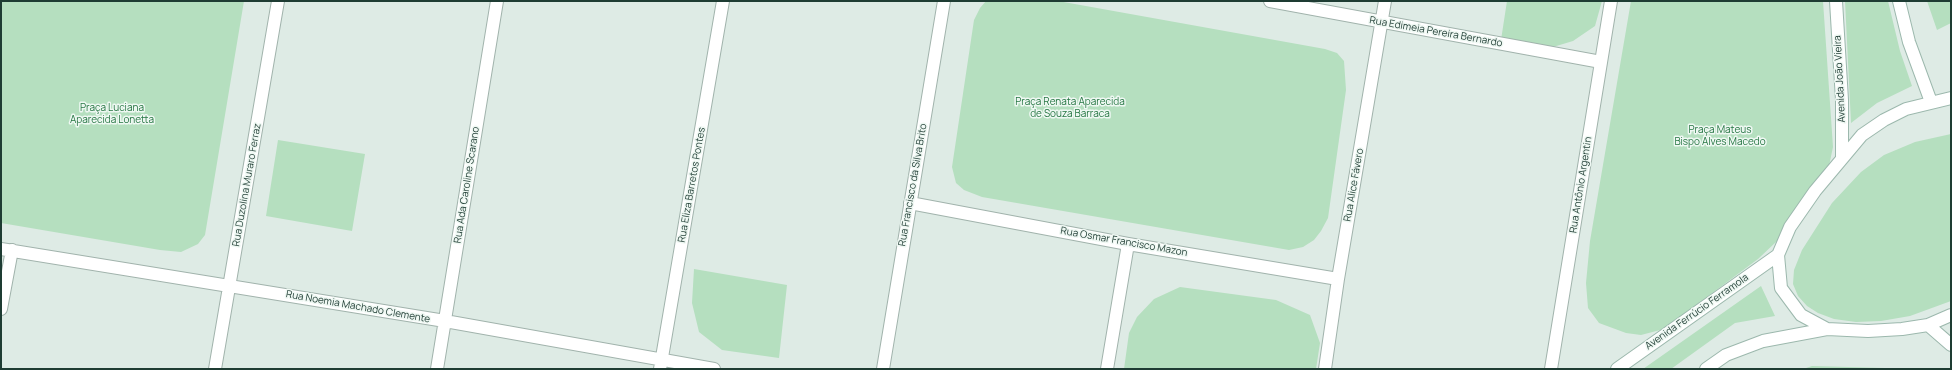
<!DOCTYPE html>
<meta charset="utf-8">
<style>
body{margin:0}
#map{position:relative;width:1952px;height:370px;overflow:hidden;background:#deebe5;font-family:Manrope,sans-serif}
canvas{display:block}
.frame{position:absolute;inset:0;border:2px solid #1e3c33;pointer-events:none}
</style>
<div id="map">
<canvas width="1952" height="370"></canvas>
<div class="frame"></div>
</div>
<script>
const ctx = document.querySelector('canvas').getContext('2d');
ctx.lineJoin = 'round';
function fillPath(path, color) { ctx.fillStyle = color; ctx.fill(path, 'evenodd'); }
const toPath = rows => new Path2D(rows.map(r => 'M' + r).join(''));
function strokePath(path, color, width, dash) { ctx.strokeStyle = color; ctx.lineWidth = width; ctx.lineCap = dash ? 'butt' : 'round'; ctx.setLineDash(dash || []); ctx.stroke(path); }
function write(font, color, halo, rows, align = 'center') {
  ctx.font = font + ' Manrope,sans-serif'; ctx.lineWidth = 3; ctx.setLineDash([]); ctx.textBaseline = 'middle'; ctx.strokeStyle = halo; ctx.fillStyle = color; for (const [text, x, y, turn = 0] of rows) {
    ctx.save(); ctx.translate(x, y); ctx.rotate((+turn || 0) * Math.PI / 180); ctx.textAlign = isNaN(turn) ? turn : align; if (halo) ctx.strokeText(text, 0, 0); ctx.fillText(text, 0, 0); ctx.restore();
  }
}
fillPath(toPath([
 [1,1,244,1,205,235,198,244,181,252,160,250,1,223],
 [986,1,1058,1,1325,49,1337,53,1344,61,1346,90,1328,218,1321,231,1314,240,1303,247,1289,250,982,197,964,190,956,183,952,167,974,20,980,8],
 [1507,1,1602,1,1595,26,1573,41,1553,47,1501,40],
 [1631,1,1823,1,1833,147,1825,185,1776,242,1758,259,1664,329,1641,335,1626,333,1599,323,1588,308,1586,283,1590,241],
 [1845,1,1888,1,1900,51,1912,86,1877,103,1851,123],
 [1927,1,1951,1,1951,23,1937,30],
 [1951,134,1951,301,1910,316,1881,321,1856,322,1834,319,1818,313,1807,306,1798,296,1793,284,1794,270,1802,250,1832,203,1861,172,1884,155,1915,142],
 [278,140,365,154,352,231,266,216],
 [694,269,787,285,779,358,722,350,699,332,692,303],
 [1761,286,1775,316,1735,323,1671,369,1643,369],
 [1180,287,1276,300,1310,315,1320,343,1316,369,1124,369,1129,333,1137,317,1154,299],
 [1812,366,1921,369,1803,369]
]), '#b5dfbf');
const street = toPath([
 [1270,1,1601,62],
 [910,203,1128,244,1338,279],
 [1,249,445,321,714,369],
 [1,309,12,250],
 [215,369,278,1],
 [437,369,497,1],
 [660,369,723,1],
 [883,369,944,1],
 [1107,369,1128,244],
 [1325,369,1338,279,1385,1],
 [1551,369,1611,1]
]);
const secondary = toPath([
 [1836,1,1842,100,1842,157],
 [1899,1,1909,42,1931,102],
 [1951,98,1906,109,1884,120,1862,135,1815,191,1790,227,1778,255,1781,288,1801,315,1827,329,1868,331,1902,329,1928,325,1951,315],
 [1928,325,1951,345],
 [1617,369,1778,255],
 [1706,369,1726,355,1763,341,1827,329]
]);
strokePath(street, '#a1b3ac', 14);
strokePath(secondary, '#9cb8ad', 14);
strokePath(street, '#fff', 12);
strokePath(secondary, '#fff', 12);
write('10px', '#1e3c33', '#eff8f3', [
 ["Rua Edimeia Pereira Bernardo",1436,32,10],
 ["Avenida João Vieira",1840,79,-93],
 ["Rua Duzolina Muraro Ferraz",247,185,-80],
 ["Rua Ada Caroline Scarano",467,185,-81],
 ["Rua Eliza Barretos Pontes",692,185,-80],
 ["Rua Francisco da Silva Brito",913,185,-80],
 ["Rua Alice Fávero",1354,185,-80],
 ["Rua Antônio Argentin",1581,185,-81],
 ["Rua Osmar Francisco Mazon",1124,242,10],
 ["Rua Noemia Machado Clemente",358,307,10],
 ["Avenida Ferrúcio Ferramola",1697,312,-35]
]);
write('10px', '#257642', '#eff8f3', [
 ["Praça Renata Aparecida",1070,102],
 ["de Souza Barraca",1070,114],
 ["Praça Luciana",112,108],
 ["Aparecida Lonetta",112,120],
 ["Praça Mateus",1720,130],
 ["Bispo Alves Macedo",1720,142]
]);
</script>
